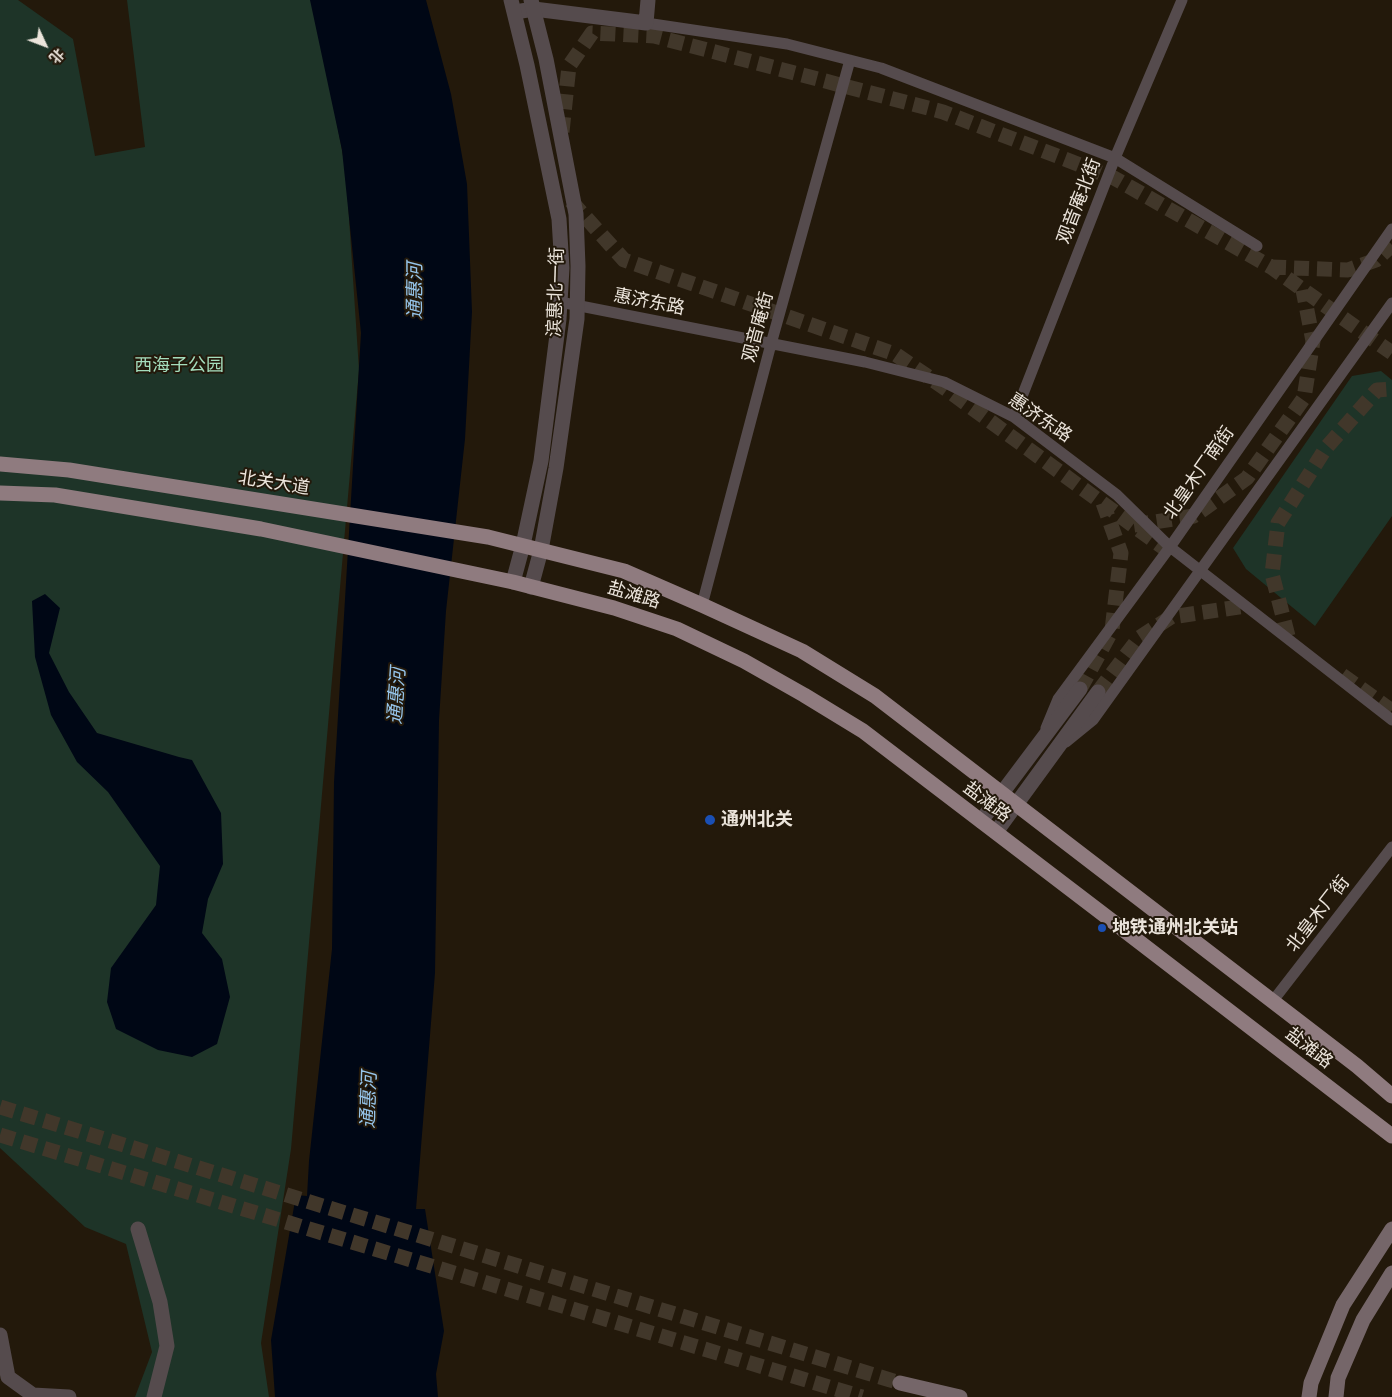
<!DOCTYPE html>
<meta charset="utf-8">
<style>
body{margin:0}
#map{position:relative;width:1392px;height:1397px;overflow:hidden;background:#23190b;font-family:"Alegreya Sans","Noto Sans SC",sans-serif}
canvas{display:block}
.north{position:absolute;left:20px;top:20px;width:50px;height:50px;-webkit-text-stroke:4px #23190b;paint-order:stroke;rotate:133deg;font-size:14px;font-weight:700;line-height:20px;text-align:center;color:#ebe4db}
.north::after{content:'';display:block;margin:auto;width:18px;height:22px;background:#ebe4db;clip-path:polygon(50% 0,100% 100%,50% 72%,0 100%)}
</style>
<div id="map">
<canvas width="1392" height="1397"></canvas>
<div class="north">北</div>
</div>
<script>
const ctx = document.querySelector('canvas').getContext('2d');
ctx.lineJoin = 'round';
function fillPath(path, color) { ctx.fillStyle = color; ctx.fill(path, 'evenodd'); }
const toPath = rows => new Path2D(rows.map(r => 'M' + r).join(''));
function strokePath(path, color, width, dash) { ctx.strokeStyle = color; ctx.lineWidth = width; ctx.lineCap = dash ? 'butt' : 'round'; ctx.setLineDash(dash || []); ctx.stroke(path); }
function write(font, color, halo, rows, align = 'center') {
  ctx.font = font + ' "Alegreya Sans","Noto Sans SC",sans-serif'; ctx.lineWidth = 4; ctx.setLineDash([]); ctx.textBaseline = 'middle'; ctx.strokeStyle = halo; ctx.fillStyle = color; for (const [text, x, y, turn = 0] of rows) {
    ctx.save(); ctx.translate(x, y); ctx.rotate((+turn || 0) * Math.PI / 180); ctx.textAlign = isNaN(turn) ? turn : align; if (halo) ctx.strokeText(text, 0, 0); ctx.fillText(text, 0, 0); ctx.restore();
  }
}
fillPath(toPath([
 [0,0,18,0,73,39,95,156,145,147,127,0,314,0,346,172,359,370,291,1149,261,1343,269,1397,135,1397,152,1352,126,1244,85,1227,0,1148],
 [1381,371,1392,380,1392,516,1315,626,1246,569,1233,548,1352,376]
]), '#1e3428');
fillPath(toPath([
 [310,0,426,0,451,94,467,184,472,312,465,439,446,611,439,720,435,973,416,1209,425,1209,444,1331,436,1374,438,1397,275,1397,271,1340,296,1195,307,1196,309,1161,332,949,334,782,361,333,342,150],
 [45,594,60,608,49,653,69,692,97,733,179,757,192,760,221,813,223,864,208,899,202,933,222,959,230,997,217,1044,192,1057,158,1050,116,1029,107,1002,111,968,156,905,160,866,108,792,77,762,51,715,35,657,32,601]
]), '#000715');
strokePath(toPath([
 [562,132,569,66,592,33,654,36,943,112,1114,178,1271,267,1392,353],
 [571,201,624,260,895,354,946,389,1175,556],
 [1271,267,1348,270,1376,260,1392,245],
 [1134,525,1194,516,1247,478,1304,398,1313,341,1303,290],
 [1288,636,1272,574,1278,523,1326,448,1377,390,1392,389],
 [1342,675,1392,711],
 [1080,689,1112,630,1121,553,1103,503],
 [1098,692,1139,638,1171,617,1246,606]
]), '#41372a', 15, [15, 8]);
strokePath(toPath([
 [0,1107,900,1383],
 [0,1135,862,1397]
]), '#41372a', 15, [15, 8]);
strokePath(toPath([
 [646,23,787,44,881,68,1115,158,1257,246],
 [560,302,865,362,944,382,1014,417,1117,495,1170,547,1392,720],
 [1014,417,1115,158,1182,0],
 [702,605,771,344,850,60],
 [1046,728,1058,699,1170,547,1392,229],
 [1066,742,1093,720,1392,303],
 [1272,1002,1392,847]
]), '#554b4d', 11);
strokePath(toPath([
 [515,12,534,9,646,23,648,0],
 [138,1229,160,1302,167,1346,154,1397],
 [0,1335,8,1377,33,1395,69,1397]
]), '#554b4d', 15);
strokePath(toPath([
 [511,0,527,65,559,219,562,268,559,319,541,461,523,545,513,582],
 [531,587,541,550,556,468,577,319,578,266,576,214,546,59,531,0],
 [981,821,1080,689],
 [996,832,1098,692]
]), '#554b4d', 15);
strokePath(toPath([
 [900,1383,960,1397],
 [1309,1397,1311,1383,1343,1305,1392,1229],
 [1336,1397,1338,1378,1363,1320,1392,1273]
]), '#756669', 15);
strokePath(toPath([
 [0,464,69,470,488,537,624,571,702,605,802,651,875,696,1357,1066,1392,1096],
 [0,493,55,495,261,529,513,582,614,608,677,629,744,661,804,695,863,731,1112,921,1392,1136]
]), '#8f7b7f', 15);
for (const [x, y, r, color] of [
 [710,820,6,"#1a4fb4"],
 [1102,928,5,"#1a4fb4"]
]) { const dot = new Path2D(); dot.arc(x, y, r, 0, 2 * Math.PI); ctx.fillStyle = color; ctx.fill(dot); strokePath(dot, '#23190b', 2); }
write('18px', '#ebe4db', '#23190b', [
 ["观音庵北街",1079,201,-69],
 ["滨惠北一街",556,292,-88],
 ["惠济东路",649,302,11],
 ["观音庵街",758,327,-75],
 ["惠济东路",1040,418,34],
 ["北皇木厂南街",1199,473,-55],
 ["北关大道",274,483,9],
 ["盐滩路",634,595,17],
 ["盐滩路",987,802,37],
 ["北皇木厂街",1318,914,-52],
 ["盐滩路",1309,1048,38]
]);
write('18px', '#a4ddbd', '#23190b', [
 ["西海子公园",179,366]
]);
write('bold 18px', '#ebe4db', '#23190b', [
 ["通州北关",721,820],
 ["地铁通州北关站",1112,928]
], 'left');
write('italic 19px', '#96c5eb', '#23190b', [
 ["通惠河",415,291,-90],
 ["通惠河",397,696,-86],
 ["通惠河",369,1100,-88]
]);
</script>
